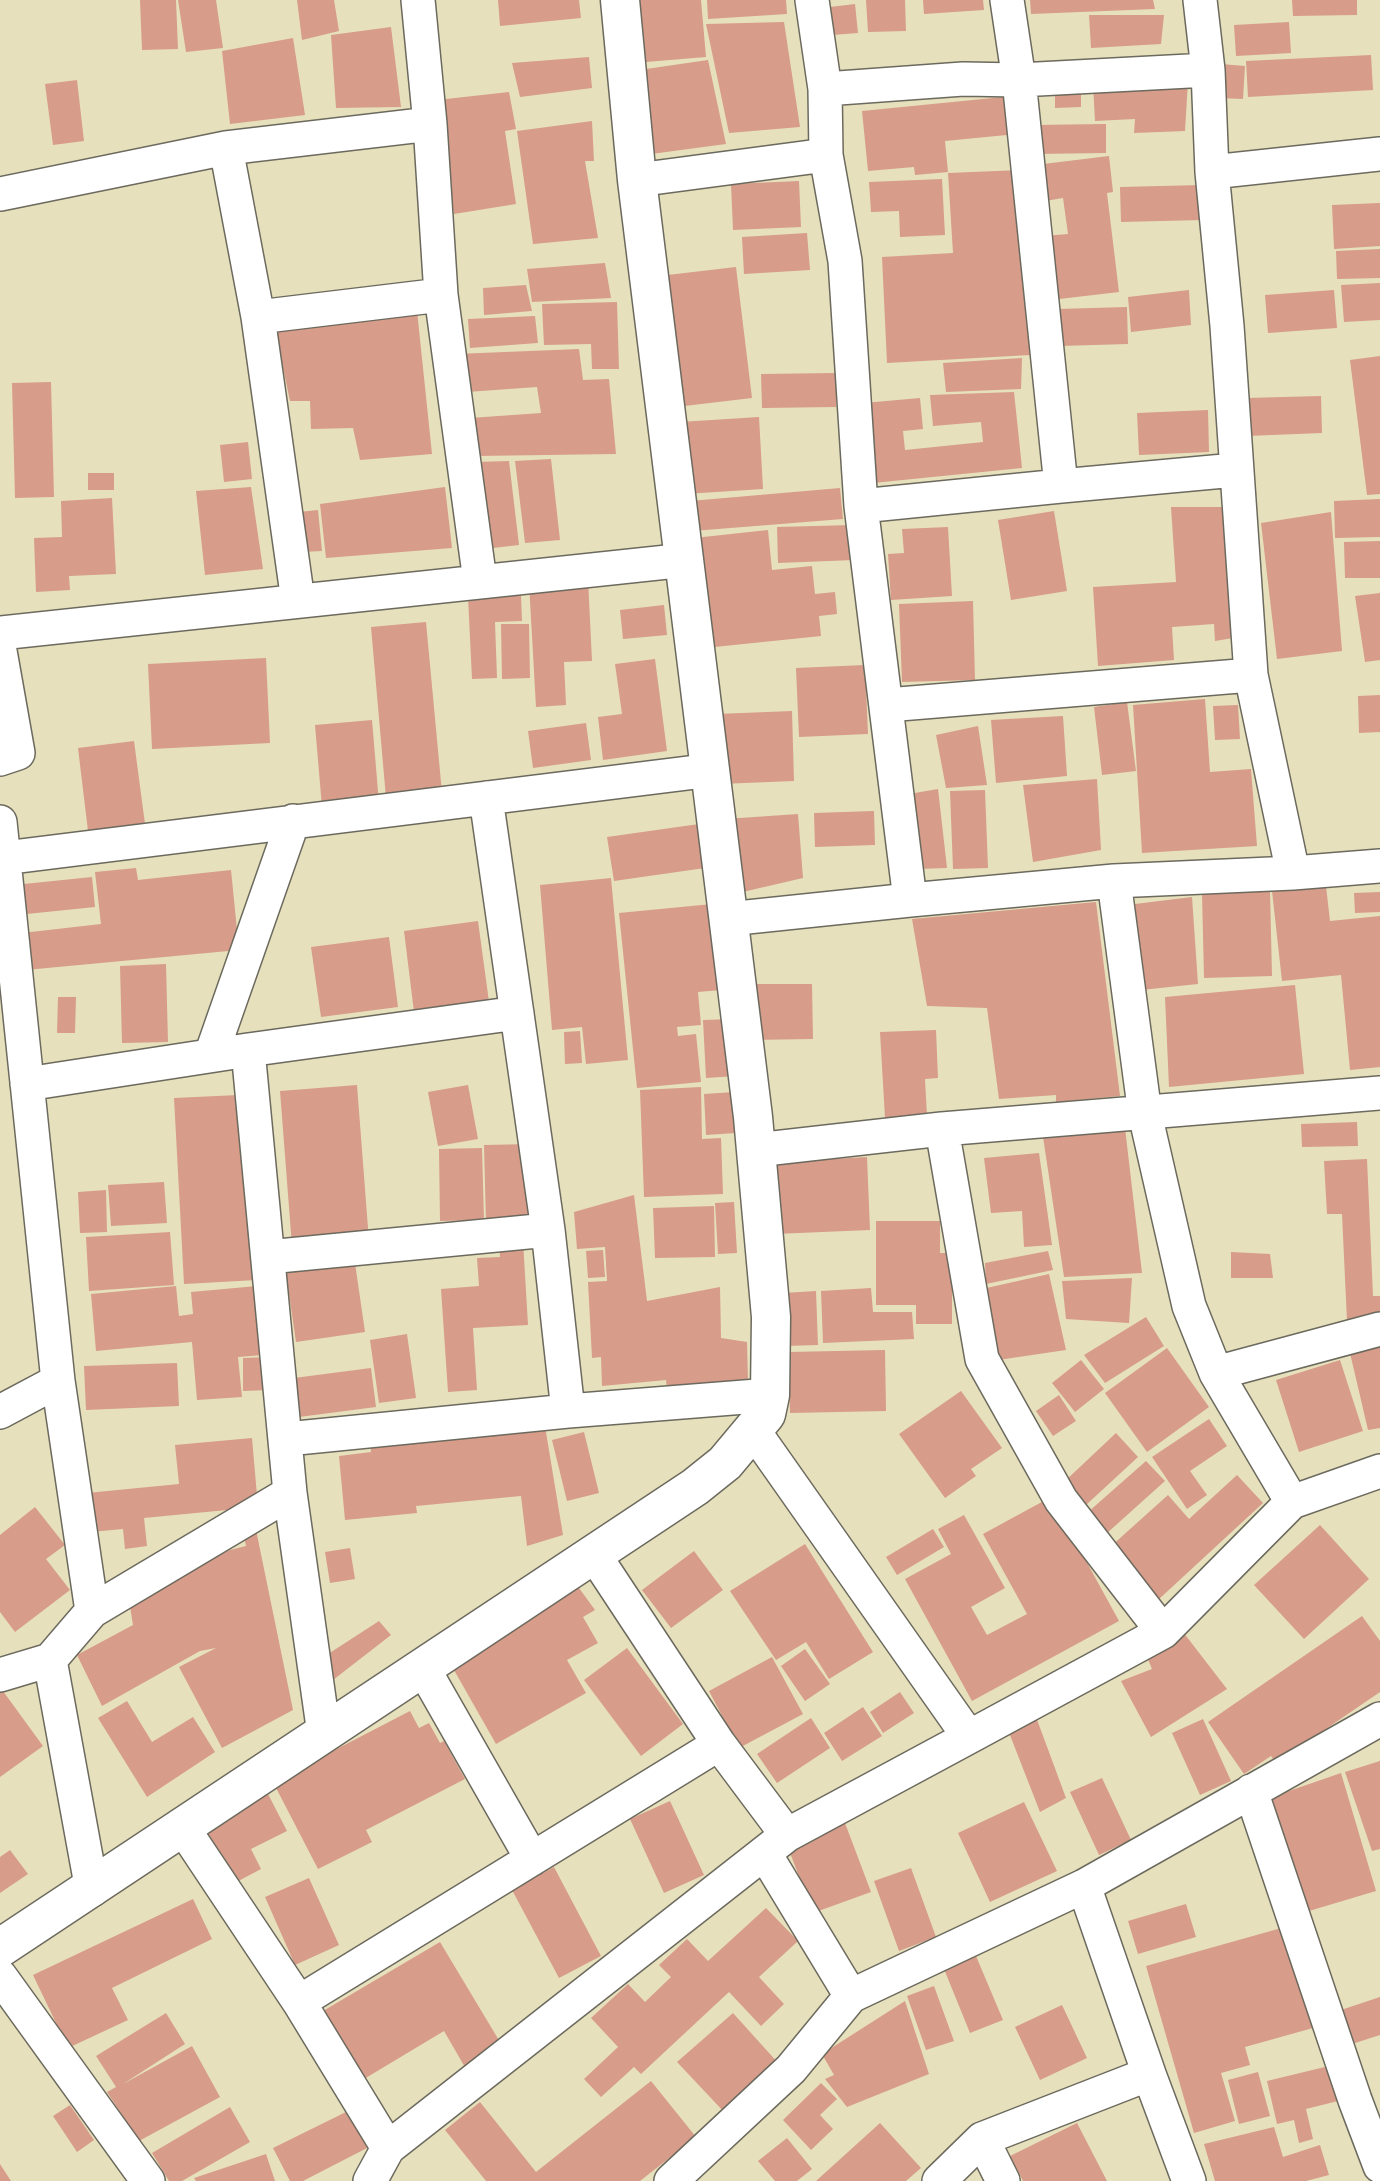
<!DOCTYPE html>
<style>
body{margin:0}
canvas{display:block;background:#e6e0bc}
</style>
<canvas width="1380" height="2181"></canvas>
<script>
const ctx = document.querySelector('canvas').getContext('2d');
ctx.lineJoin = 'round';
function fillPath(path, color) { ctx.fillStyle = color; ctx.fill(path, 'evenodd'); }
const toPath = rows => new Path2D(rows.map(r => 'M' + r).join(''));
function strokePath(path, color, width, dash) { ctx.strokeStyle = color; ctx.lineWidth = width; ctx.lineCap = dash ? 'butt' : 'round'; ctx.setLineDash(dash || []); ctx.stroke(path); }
fillPath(toPath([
 [140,0,176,0,178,49,142,50],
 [178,0,216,0,223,48,186,52],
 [297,0,334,0,339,31,302,40],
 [498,0,579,0,581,18,500,26],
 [629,0,701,0,706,57,634,63],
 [707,0,786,0,787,14,708,19],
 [866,0,905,0,906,31,868,32],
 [923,0,983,0,984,10,924,14],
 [1030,0,1153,0,1155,9,1031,14],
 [1292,0,1357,0,1357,15,1293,16],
 [855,4,858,33,832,35,830,7],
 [1089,15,1164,15,1161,44,1091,48],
 [784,22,800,127,729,133,706,24],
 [1289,22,1291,53,1236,56,1234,25],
 [391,27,401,107,336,108,331,35],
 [293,38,305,115,230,124,222,51],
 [1371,55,1373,90,1248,97,1246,61],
 [589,57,592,88,520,97,512,63],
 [708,60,726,144,651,154,639,70],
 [1221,64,1245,66,1243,99,1219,98],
 [77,80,84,141,53,145,45,84],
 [1188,81,1185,131,1134,133,1135,119,1095,121,1093,85],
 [1055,90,1081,90,1081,107,1055,108],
 [509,92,516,129,505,131,516,204,454,214,437,100],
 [1013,96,1017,134,945,141,948,172,915,175,914,167,868,171,862,111],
 [592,121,594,161,585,161,598,238,533,244,517,131],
 [1106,124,1106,153,1034,154,1034,125],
 [1109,156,1113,192,1107,193,1119,292,1051,300,1044,236,1068,234,1063,198,1039,202,1035,165],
 [1021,170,1030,355,887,363,882,257,953,253,948,173],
 [942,179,945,235,900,237,899,211,871,212,869,182],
 [799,181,801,227,733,230,731,184],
 [1201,185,1202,220,1121,222,1120,187],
 [1380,203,1380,246,1334,249,1332,205],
 [807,233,810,270,744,274,742,237],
 [1380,249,1380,278,1337,279,1336,251],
 [605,263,611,298,532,302,527,269],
 [736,267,752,398,676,407,659,276],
 [1380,283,1380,320,1344,322,1341,285],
 [526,285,532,311,484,315,483,288],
 [1189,290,1191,325,1131,332,1128,297],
 [1334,290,1337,328,1268,333,1265,295],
 [416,301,432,454,360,460,353,428,311,429,310,401,290,401,273,320],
 [617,302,619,369,592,369,591,344,544,345,542,304],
 [1127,307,1128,344,1059,346,1058,309],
 [535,316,538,343,470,348,468,319],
 [579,349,583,380,609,379,616,454,476,456,470,418,541,413,537,387,467,392,456,354],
 [1380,356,1380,494,1367,495,1350,360],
 [1022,358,1021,389,946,392,943,363],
 [836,373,836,407,762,408,761,374],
 [51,382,54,497,15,498,12,383],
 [1014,392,1022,468,873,483,864,403,920,398,923,429,903,431,905,450,983,442,981,422,933,426,930,395],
 [1321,396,1322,433,1247,436,1246,398],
 [1208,410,1209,452,1139,455,1137,413],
 [759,417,763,489,685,494,680,422],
 [248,442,252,479,224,482,220,445],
 [551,459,560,540,525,543,515,461],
 [509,461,519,545,484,549,474,462],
 [88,473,114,473,114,490,88,490],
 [251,487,263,569,205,575,196,491],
 [445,487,452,548,326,558,320,504],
 [840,488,843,519,693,531,690,501],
 [112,498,116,574,69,576,70,590,36,592,34,538,62,537,61,501],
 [1380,499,1380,537,1335,538,1334,501],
 [1171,507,1225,507,1239,637,1215,641,1214,624,1172,627,1174,660,1098,666,1093,587,1176,582],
 [318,510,322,551,302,552,299,512],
 [1054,511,1067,591,1011,600,998,520],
 [1331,512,1342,651,1277,659,1261,523],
 [853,525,854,560,778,563,777,527],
 [948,527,952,596,891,600,888,554,904,553,902,529],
 [768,530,772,570,812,566,815,594,835,592,837,614,819,616,821,636,705,648,694,538],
 [1380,541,1380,578,1345,578,1344,542],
 [588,579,592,661,564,662,566,705,536,707,529,583],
 [1380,593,1380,660,1365,662,1355,596],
 [521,595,522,621,495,622,497,678,472,679,468,597],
 [973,601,975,680,902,682,899,604],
 [664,605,667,635,623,639,620,610],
 [426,622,442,793,386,798,371,627],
 [501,624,529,624,530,678,502,679],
 [266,658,270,743,152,749,148,664],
 [655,659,667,751,603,760,598,717,622,714,615,664],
 [865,665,868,734,799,737,796,668],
 [1380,695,1380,732,1359,733,1358,696],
 [1205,699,1210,772,1251,769,1257,846,1142,853,1133,705],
 [1127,702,1136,771,1102,775,1094,707],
 [1238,705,1240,739,1215,740,1213,706],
 [792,711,794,781,720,784,717,714],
 [1063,716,1067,776,996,783,991,720],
 [372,720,379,803,322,807,315,725],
 [586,723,591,760,533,768,528,731],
 [978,726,987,785,946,788,936,735],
 [134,741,145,824,88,831,78,748],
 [1097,779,1101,850,1033,862,1023,785],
 [938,789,947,868,918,869,909,794],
 [985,790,988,868,953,869,950,791],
 [874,811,875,845,815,847,814,813],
 [798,814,803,878,734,894,725,819],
 [706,823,712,867,614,881,607,837],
 [136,868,138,880,231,870,239,950,26,970,22,933,101,924,95,872],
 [92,877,95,907,17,915,14,885],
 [611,878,628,1060,586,1064,582,1027,552,1030,540,885],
 [1326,886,1330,921,1380,916,1380,1067,1350,1070,1341,975,1282,981,1272,891],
 [1270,891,1272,976,1204,978,1202,893],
 [1380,892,1380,912,1355,913,1354,893],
 [1192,897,1198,984,1141,990,1135,904],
 [1096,902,1120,1096,1056,1102,1056,1095,999,1099,987,1008,927,1006,912,919],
 [712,904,721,990,698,992,701,1025,677,1027,678,1036,696,1034,701,1082,637,1088,619,913],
 [478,921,489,1002,414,1012,404,931],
 [389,937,398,1007,321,1017,311,947],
 [166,964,168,1042,122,1043,120,966],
 [750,984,812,984,813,1039,750,1040],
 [1295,985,1304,1074,1169,1087,1165,997],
 [58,997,76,997,75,1033,57,1033],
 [733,1019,736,1076,706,1078,703,1020],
 [936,1030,938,1078,925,1079,927,1116,885,1118,880,1032],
 [580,1031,582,1063,565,1064,564,1032],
 [357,1085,369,1241,292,1246,280,1091],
 [468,1085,478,1139,438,1146,428,1092],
 [701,1087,702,1139,721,1138,723,1194,644,1197,640,1090],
 [734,1092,736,1133,706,1135,704,1094],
 [238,1095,242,1172,251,1171,257,1280,184,1284,174,1098],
 [1357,1122,1358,1146,1302,1147,1301,1124],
 [1125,1128,1142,1273,1064,1277,1042,1130],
 [532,1144,533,1222,486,1223,484,1145],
 [482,1148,484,1220,440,1221,439,1149],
 [1039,1153,1052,1245,1024,1247,1022,1211,991,1213,984,1158],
 [867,1157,870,1230,775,1234,767,1163],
 [1367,1159,1373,1296,1380,1296,1380,1320,1347,1321,1342,1214,1327,1214,1324,1161],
 [164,1182,167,1223,111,1226,108,1185],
 [106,1190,107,1232,80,1233,78,1192],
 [634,1195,647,1301,720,1287,721,1338,747,1342,748,1381,667,1390,666,1380,602,1386,601,1357,592,1358,588,1282,607,1281,605,1247,577,1249,574,1212],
 [734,1202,737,1253,718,1254,715,1203],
 [714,1206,715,1257,655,1258,653,1208],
 [876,1221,940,1221,940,1253,952,1253,952,1324,916,1324,916,1305,876,1305],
 [170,1232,174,1285,89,1291,86,1237],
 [523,1241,528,1325,473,1328,477,1390,448,1392,441,1289,479,1286,477,1258,500,1257,499,1242],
 [603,1250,605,1277,588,1278,586,1251],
 [1048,1251,1053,1270,986,1284,985,1263],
 [1231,1252,1270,1254,1273,1278,1231,1278],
 [355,1263,365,1332,296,1342,286,1273],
 [1049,1274,1066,1350,998,1360,982,1289],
 [1132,1278,1129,1323,1066,1319,1062,1281],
 [176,1286,179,1316,193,1314,191,1292,257,1286,263,1355,238,1357,242,1397,197,1400,192,1342,96,1351,91,1294],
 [871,1288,873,1312,912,1312,914,1339,823,1343,821,1291],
 [816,1291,818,1345,785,1346,783,1293],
 [1146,1317,1164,1346,1105,1383,1084,1355],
 [407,1334,416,1398,379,1403,370,1340],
 [1380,1346,1380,1428,1368,1430,1350,1353],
 [1167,1348,1209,1407,1147,1452,1105,1393],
 [885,1350,886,1411,790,1413,788,1352],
 [270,1357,271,1390,243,1391,243,1358],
 [1081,1360,1104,1389,1075,1412,1052,1383],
 [1340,1360,1363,1431,1299,1452,1276,1380],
 [177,1363,179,1406,86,1410,84,1366],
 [371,1368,376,1407,299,1417,294,1378],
 [961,1391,1002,1448,971,1469,976,1476,945,1498,899,1434],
 [1059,1395,1076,1421,1053,1436,1036,1411],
 [1209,1419,1227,1446,1190,1471,1207,1495,1187,1509,1152,1457],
 [544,1420,563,1535,527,1546,521,1496,416,1506,417,1513,345,1520,339,1456,371,1452,370,1439],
 [584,1432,599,1493,567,1501,552,1440],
 [1116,1433,1138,1457,1086,1505,1064,1482],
 [252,1438,258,1507,144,1518,147,1546,125,1549,123,1529,91,1532,87,1493,179,1484,175,1445],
 [1146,1461,1165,1481,1106,1534,1087,1513],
 [1237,1475,1263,1503,1158,1600,1109,1548,1168,1495,1189,1519],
 [1051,1497,1119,1621,972,1701,905,1579,951,1554,938,1529,964,1515,1005,1588,971,1607,987,1635,1027,1614,983,1534],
 [35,1507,65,1545,46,1559,70,1590,15,1632,0,1612,0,1535],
 [255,1525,293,1710,222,1748,179,1667,216,1648,200,1651,102,1706,77,1655,133,1625,129,1600,230,1550,246,1546,243,1531],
 [1320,1525,1369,1579,1304,1639,1254,1585],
 [933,1529,944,1547,897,1575,886,1557],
 [805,1544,873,1652,829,1679,806,1642,776,1660,730,1591],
 [350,1548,355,1579,330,1583,325,1552],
 [694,1551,723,1590,671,1628,642,1590],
 [571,1577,595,1610,583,1617,598,1643,567,1660,586,1693,496,1744,450,1663],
 [1362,1616,1380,1641,1380,1692,1276,1763,1271,1756,1244,1774,1208,1722],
 [379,1621,391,1635,333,1680,322,1658],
 [1183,1632,1227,1689,1151,1737,1121,1681,1152,1669,1144,1650],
 [627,1648,683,1724,641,1756,584,1680],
 [805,1649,830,1684,805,1701,781,1666],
 [772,1657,803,1714,739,1748,709,1691],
 [0,1687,43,1746,0,1777],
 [900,1692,914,1713,883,1733,870,1712],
 [127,1701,152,1742,193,1717,215,1752,147,1797,98,1718],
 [863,1707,882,1736,842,1761,824,1733],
 [410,1711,419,1728,429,1723,440,1743,444,1741,465,1779,366,1830,372,1842,318,1869,273,1782],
 [1036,1717,1066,1798,1040,1812,1008,1730],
 [811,1718,830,1748,777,1783,757,1754],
 [1203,1719,1231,1781,1200,1795,1172,1733],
 [1380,1761,1380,1849,1372,1851,1345,1772],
 [1341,1773,1376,1891,1309,1911,1260,1801],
 [1102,1778,1131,1840,1099,1855,1070,1792],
 [267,1792,287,1831,251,1849,261,1869,229,1886,199,1827],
 [670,1801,704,1875,664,1893,630,1819],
 [1024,1802,1057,1871,990,1902,958,1833],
 [845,1823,871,1892,813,1913,787,1845],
 [10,1850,28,1874,0,1893,0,1857],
 [554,1867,601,1956,559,1978,512,1890],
 [911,1868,936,1937,899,1951,874,1881],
 [309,1878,339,1945,295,1965,265,1897],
 [193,1899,212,1939,112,1988,128,2020,68,2048,33,1975],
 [1186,1904,1196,1937,1138,1954,1128,1921],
 [766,1908,798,1941,759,1977,784,2004,761,2026,729,1992,641,2074,634,2067,601,2097,584,2079,618,2047,591,2018,628,1984,645,2002,671,1977,659,1965,687,1939,708,1961],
 [1285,1927,1320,2026,1245,2047,1250,2065,1221,2073,1235,2121,1194,2133,1146,1966],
 [440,1942,503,2047,466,2069,444,2031,364,2079,323,2011],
 [976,1956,1003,2020,970,2033,944,1969],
 [934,1986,954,2041,926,2050,907,1996],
 [1380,1997,1380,2035,1352,2044,1341,2010],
 [905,2001,929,2074,847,2107,825,2079,834,2075,822,2054],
 [1062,2005,1087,2058,1040,2080,1015,2027],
 [166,2013,185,2044,123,2084,192,2046,220,2097,139,2141,107,2092,116,2087,96,2056],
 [733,2013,779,2064,725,2113,677,2062],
 [1333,2065,1342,2100,1306,2109,1313,2139,1299,2143,1294,2120,1277,2124,1267,2081],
 [1258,2072,1270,2116,1239,2124,1228,2080],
 [651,2081,696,2137,640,2181,486,2181,445,2130,480,2102,536,2172],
 [821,2083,837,2099,820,2115,833,2129,811,2150,783,2120],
 [70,2105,94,2140,77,2152,53,2116],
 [230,2107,250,2142,182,2181,169,2181,152,2153],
 [348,2111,367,2148,303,2181,290,2181,273,2148],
 [880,2123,921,2168,906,2181,816,2181],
 [1077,2123,1107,2181,1023,2181,1010,2156],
 [1274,2127,1283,2157,1320,2145,1329,2175,1306,2181,1215,2181,1204,2144],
 [787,2138,812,2169,797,2181,775,2181,758,2161],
 [266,2154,275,2181,196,2181,194,2178],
 [0,2164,11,2181,0,2181]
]), '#d89c8a');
const minor = toPath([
 [1007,0,1019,80,1208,70],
 [1200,0,1208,70,1212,172,1227,326,1251,675,1293,873,1380,866],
 [825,89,963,79,1019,80,1061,486,861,506],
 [430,124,441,295,480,581],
 [226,148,258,317,298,601],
 [1212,172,1380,154],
 [637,180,826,155],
 [0,194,226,148,430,124,418,0],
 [258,317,441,295],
 [1061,486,1235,470],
 [0,633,686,560],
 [0,651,18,753,0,759],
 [887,705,1251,675],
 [486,798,548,1230,568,1411],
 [0,822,58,1381,0,1412],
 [4,858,712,770],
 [1114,881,1145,1114,1189,1306,1216,1373,1292,1502,1163,1632],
 [910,900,1114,881,1293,873],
 [728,919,910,900,861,506,845,261,826,155,825,89,812,0],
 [248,1050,517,1013],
 [211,1055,293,821],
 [27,1084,248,1050,290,1493],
 [942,1129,982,1359,1061,1500,1163,1632,969,1737],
 [756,1150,942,1129,1380,1093],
 [268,1257,548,1230],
 [1216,1373,1380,1329],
 [287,1439,568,1411,770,1395],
 [1292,1502,1380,1471],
 [92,1611,290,1493,324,1734],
 [50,1660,92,1890],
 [423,1668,532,1859],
 [0,1675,50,1660,92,1611,58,1381],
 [719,1744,787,1835,969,1737,753,1430],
 [1251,1791,1355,2100,1380,2166],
 [183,1828,299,2002,388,2148,370,2181],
 [765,1854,851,1996],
 [0,1976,148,2181],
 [299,2002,719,1744,593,1553],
 [1149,2074,1189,2181],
 [388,2148,787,1835],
 [671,2181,791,2069,851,1996,1084,1886],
 [939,2181,982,2139],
 [1003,2181,982,2139,1149,2074,1084,1886,1380,1719]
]);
const tertiary = toPath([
 [0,1948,695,1487,725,1463,766,1414,770,1395,771,1317,753,1117,637,180,620,0]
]);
strokePath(minor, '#6c6a5e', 36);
strokePath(tertiary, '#6c6a5e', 41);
strokePath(minor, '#fff', 33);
strokePath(tertiary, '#fff', 38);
</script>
